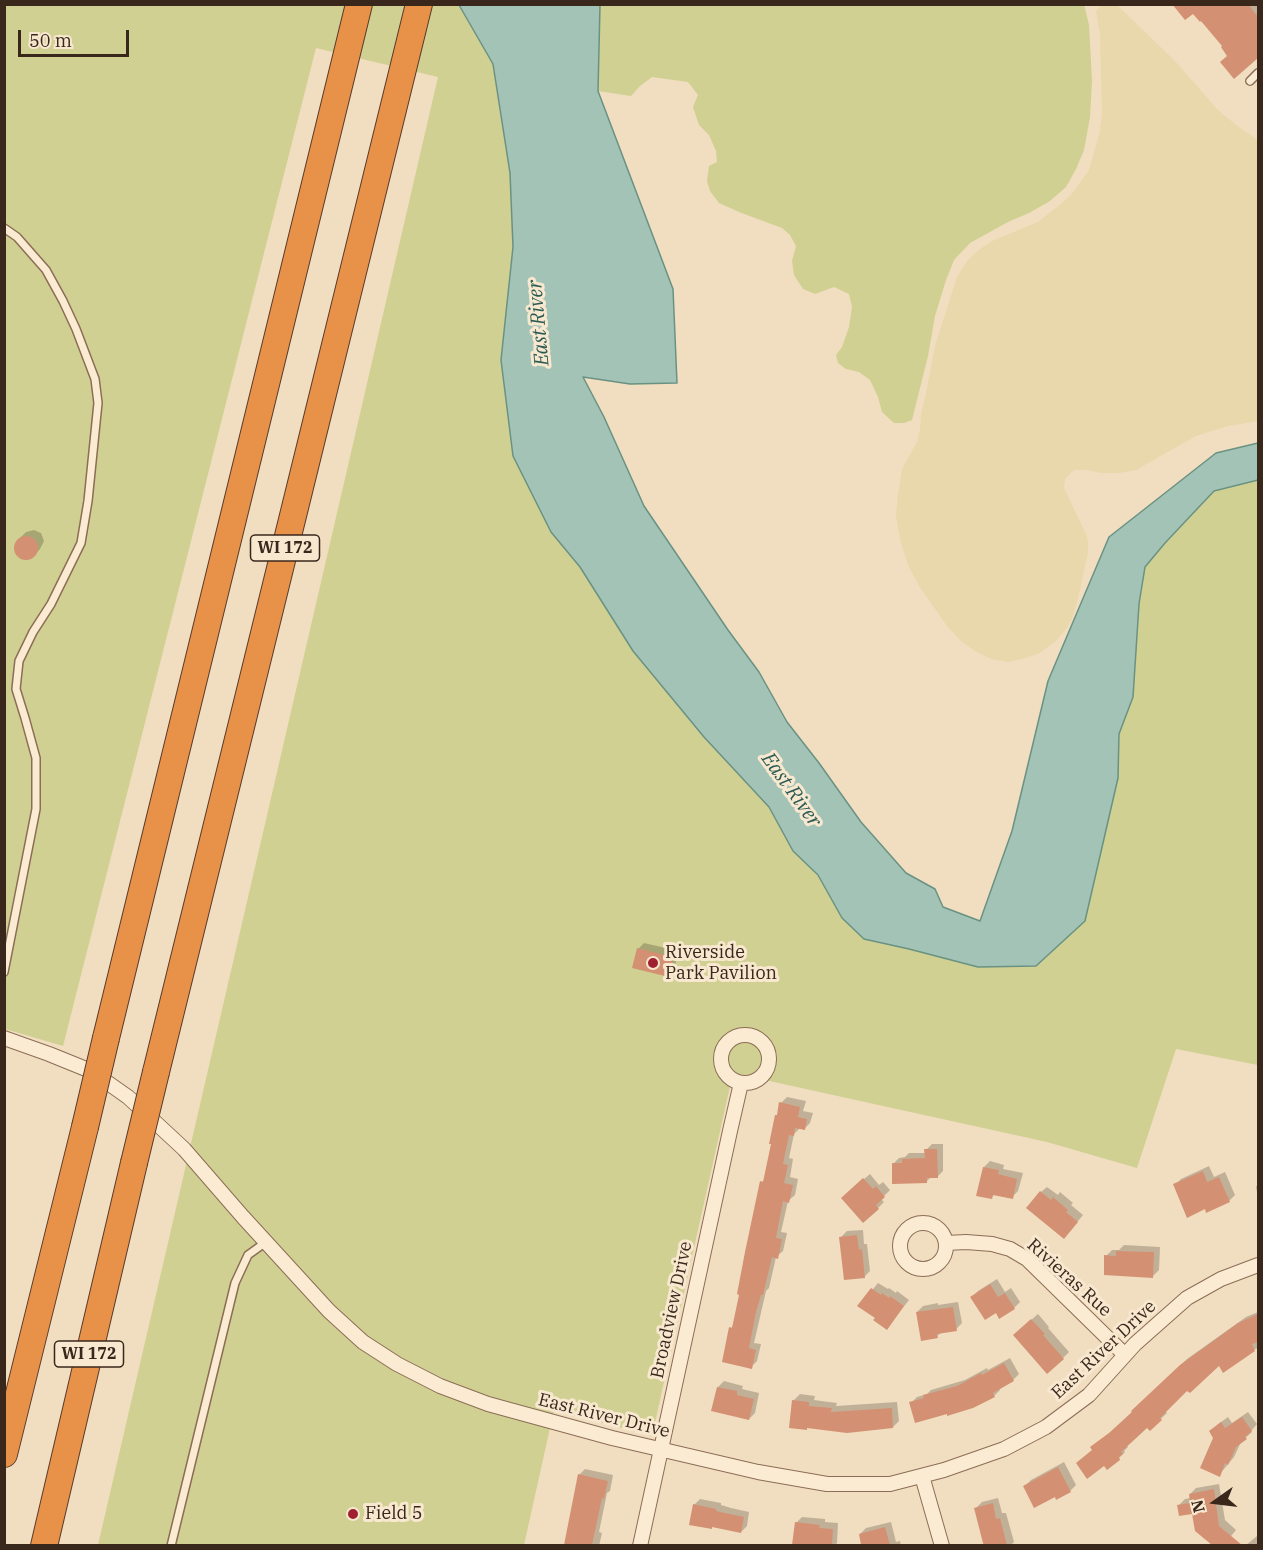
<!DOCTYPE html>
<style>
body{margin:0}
#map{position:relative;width:1263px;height:1550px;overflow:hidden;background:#f1ddbf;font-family:"IBM Plex Serif",serif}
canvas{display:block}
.frame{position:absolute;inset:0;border:6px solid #3a271c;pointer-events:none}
.north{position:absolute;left:1185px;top:1472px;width:60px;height:60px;-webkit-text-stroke:4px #f8e8d0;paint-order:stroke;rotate:256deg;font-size:16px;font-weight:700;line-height:24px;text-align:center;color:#3a271c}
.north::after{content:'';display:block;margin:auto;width:21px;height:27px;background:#3a271c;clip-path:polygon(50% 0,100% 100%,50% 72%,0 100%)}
.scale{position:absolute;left:18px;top:30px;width:111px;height:27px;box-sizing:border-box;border:3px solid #3a271c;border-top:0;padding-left:8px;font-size:18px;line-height:21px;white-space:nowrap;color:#3a271c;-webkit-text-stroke:4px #f8e8d0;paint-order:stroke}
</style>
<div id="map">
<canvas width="1263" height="1550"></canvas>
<div class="frame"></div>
<div class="north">N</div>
<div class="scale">50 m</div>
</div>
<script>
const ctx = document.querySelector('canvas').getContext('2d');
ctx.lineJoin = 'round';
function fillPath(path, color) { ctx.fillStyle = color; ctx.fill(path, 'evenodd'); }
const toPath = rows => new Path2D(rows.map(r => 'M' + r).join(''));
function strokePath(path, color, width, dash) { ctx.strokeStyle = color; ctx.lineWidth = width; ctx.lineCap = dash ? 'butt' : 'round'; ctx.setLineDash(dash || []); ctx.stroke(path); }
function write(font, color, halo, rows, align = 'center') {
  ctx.font = font + ' "IBM Plex Serif",serif'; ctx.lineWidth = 6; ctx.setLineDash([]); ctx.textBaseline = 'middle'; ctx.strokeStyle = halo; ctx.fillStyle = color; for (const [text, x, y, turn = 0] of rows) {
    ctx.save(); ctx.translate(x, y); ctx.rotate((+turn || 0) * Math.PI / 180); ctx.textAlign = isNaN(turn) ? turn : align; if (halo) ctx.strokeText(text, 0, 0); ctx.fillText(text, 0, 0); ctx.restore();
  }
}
fillPath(toPath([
 [1102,4,1117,5,1174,60,1218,110,1236,125,1258,140,1258,421,1228,426,1196,436,1136,470,1119,473,1101,473,1087,470,1074,470,1065,479,1064,488,1085,532,1088,541,1088,553,1078,598,1072,619,1066,629,1057,640,1040,653,1025,658,1008,662,991,659,975,651,961,641,947,626,919,586,908,565,901,543,896,516,898,495,902,469,917,442,920,430,921,414,926,393,935,346,957,277,968,260,980,249,992,241,1038,222,1057,207,1071,195,1089,170,1100,131,1102,112,1100,34,1096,11]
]), '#e8d8ac');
fillPath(toPath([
 [1084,4,1089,25,1092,81,1090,117,1084,150,1076,169,1066,187,1050,201,1029,213,1008,222,970,243,954,260,946,280,935,316,928,356,912,420,904,423,894,423,882,412,878,397,870,380,859,372,846,369,838,363,836,355,842,347,849,327,852,307,849,294,834,287,815,294,803,289,794,275,792,261,796,246,790,235,782,228,739,212,719,203,710,191,707,181,709,166,717,162,716,151,709,135,699,125,693,107,698,95,688,82,652,77,640,86,631,96,598,91,600,5],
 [4,5,459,5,493,64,510,173,513,247,551,532,580,567,633,651,704,737,769,807,793,851,818,876,842,917,864,939,909,949,1085,921,1118,778,1119,734,1133,697,1139,604,1145,567,1165,543,1214,491,1258,480,1258,1065,1176,1049,1137,1168,1047,1142,733,1073,652,1436,554,1410,524,1545,98,1545,438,77,316,48,63,1046,5,1029]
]), '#d0d092');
const water = toPath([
 [459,5,600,5,598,91,673,289,677,383,630,384,583,377,604,417,644,506,728,630,759,672,787,722,819,763,861,822,906,873,935,889,943,907,980,921,1012,831,1048,681,1109,537,1216,453,1258,443,1258,480,1214,491,1165,543,1145,567,1139,604,1133,697,1119,734,1118,778,1085,921,1036,966,978,967,909,949,864,939,842,918,818,875,793,851,769,807,704,737,633,651,580,567,551,532,513,456,501,360,513,247,510,173,493,64,459,5]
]);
fillPath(water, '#a3c3b6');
strokePath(water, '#699283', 1.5);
fillPath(toPath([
 [1174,4,1258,4,1258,56,1234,77,1229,55,1224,46,1193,12],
 [34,530,41,533,44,541,40,549,34,556,25,558,18,555,15,547,19,539,26,532],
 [644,943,679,951,674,969,668,976,638,949],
 [787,1097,806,1101,803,1111,813,1113,810,1123,804,1129,800,1128,794,1134,789,1158,793,1159,790,1177,798,1179,795,1195,788,1201,781,1232,787,1233,783,1251,776,1257,769,1288,766,1291,754,1343,761,1344,757,1361,751,1367,731,1328,735,1324,762,1182,766,1178,781,1103],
 [932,1144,943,1144,943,1171,937,1177,931,1177,926,1182,893,1164,899,1158,905,1157,909,1153,926,1153,926,1150],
 [990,1161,1004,1165,1003,1169,1023,1173,1018,1191,1012,1197,995,1194,991,1198,984,1167],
 [1209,1166,1214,1177,1225,1172,1235,1195,1229,1201,1205,1207,1175,1185,1181,1179],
 [870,1174,879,1185,883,1182,890,1190,881,1199,884,1202,878,1208,849,1192],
 [1258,1184,1258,1197,1256,1187],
 [1047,1187,1058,1195,1060,1192,1073,1203,1071,1205,1083,1215,1070,1231,1041,1192],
 [863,1230,864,1244,867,1244,870,1271,864,1277,841,1237,847,1231],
 [1124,1245,1160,1247,1159,1270,1153,1276,1106,1256,1112,1250,1119,1250],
 [997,1279,1005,1292,1011,1288,1020,1302,1014,1308,996,1311,972,1297,978,1291],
 [878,1283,888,1289,889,1288,896,1293,897,1291,909,1300,887,1328,877,1318,860,1305],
 [958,1302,962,1323,956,1329,942,1332,937,1336,917,1312,923,1306,938,1303,938,1305],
 [1258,1312,1258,1348,1219,1364,1187,1389,1165,1411,1167,1413,1150,1429,1147,1426,1126,1445,1128,1447,1124,1451,1125,1452,1119,1458,1094,1449,1187,1359,1246,1317],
 [1038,1314,1049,1327,1048,1328,1069,1352,1063,1358,1021,1329],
 [1010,1358,1019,1374,1013,1380,999,1388,1000,1390,994,1396,911,1403,917,1397,927,1394,931,1390,965,1380,987,1368,988,1370],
 [724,1381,743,1386,742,1389,759,1393,755,1413,749,1419,718,1387],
 [800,1394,815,1396,814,1400,837,1403,836,1406,897,1402,899,1421,893,1427,808,1426,794,1400],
 [1248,1412,1257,1424,1251,1431,1252,1432,1241,1442,1234,1457,1219,1475,1215,1438,1217,1425,1228,1417,1232,1423],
 [1064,1462,1076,1485,1070,1491,1055,1495,1025,1486,1031,1480],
 [585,1469,613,1475,610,1491,607,1493,599,1532,602,1533,599,1546,565,1546,579,1475],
 [1219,1484,1225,1520,1236,1530,1223,1546,1214,1546,1196,1531,1193,1512,1179,1505,1185,1499,1191,1498,1190,1494,1196,1488],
 [998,1498,1002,1513,1006,1513,1014,1542,1010,1546,986,1546,976,1508,982,1502],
 [700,1499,721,1503,721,1505,731,1508,749,1512,747,1526,741,1532,694,1505],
 [802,1517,825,1519,825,1522,838,1523,837,1543,834,1546,793,1546,796,1523],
 [891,1522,896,1542,900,1541,901,1546,863,1546,860,1534,866,1528],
 [1257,1536,1258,1536,1258,1546,1245,1546]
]), '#0003');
fillPath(toPath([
 [1172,4,1248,4,1258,17,1258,58,1234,79,1220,62,1227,56,1221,47,1222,46,1201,21,1200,22,1193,14,1185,20],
 '14 548a12 12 0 1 1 24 0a12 12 0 1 1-24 0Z',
 [637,948,673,957,669,977,632,968],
 [779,1102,800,1107,798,1117,807,1119,805,1130,795,1128,794,1136,789,1135,783,1164,788,1165,784,1183,793,1185,789,1203,783,1201,776,1238,782,1239,778,1259,772,1257,763,1295,761,1295,756,1312,749,1348,756,1350,752,1369,722,1362,729,1327,732,1328,739,1295,737,1294,745,1252,760,1181,763,1182,771,1144,769,1144,775,1115,777,1115],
 [924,1149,937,1149,938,1178,927,1178,927,1183,892,1184,892,1163,902,1163,902,1159,925,1158],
 [983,1167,999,1170,998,1174,1017,1179,1013,1199,993,1195,992,1199,976,1196],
 [1203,1171,1207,1182,1219,1177,1230,1202,1206,1213,1205,1209,1187,1218,1173,1184],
 [863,1178,873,1189,876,1186,885,1197,876,1205,879,1209,863,1223,841,1198],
 [1040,1191,1051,1200,1053,1197,1068,1210,1066,1212,1078,1222,1064,1239,1026,1208],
 [857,1235,859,1250,862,1249,865,1278,844,1280,839,1237],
 [1116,1251,1154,1252,1153,1278,1104,1275,1104,1255,1116,1256],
 [990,1284,998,1297,1005,1293,1015,1309,999,1319,996,1313,985,1320,970,1297],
 [871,1288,881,1295,882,1293,889,1298,890,1296,904,1306,887,1330,873,1320,875,1318,857,1306],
 [953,1307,957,1331,937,1334,938,1338,921,1341,916,1312],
 [1258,1314,1258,1342,1252,1344,1255,1351,1223,1373,1219,1366,1190,1393,1187,1391,1160,1418,1162,1420,1150,1431,1147,1428,1121,1452,1123,1454,1119,1457,1120,1460,1107,1470,1104,1466,1087,1479,1076,1463,1092,1450,1090,1447,1109,1433,1132,1412,1131,1411,1180,1365,1238,1323],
 [1031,1319,1045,1334,1043,1335,1064,1359,1047,1374,1013,1335],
 [1004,1363,1014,1381,993,1393,995,1397,973,1408,947,1416,947,1414,915,1423,909,1402,924,1398,923,1395,957,1386,981,1373,982,1375],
 [717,1387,737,1391,737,1395,754,1399,749,1420,711,1411],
 [792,1400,809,1402,809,1406,832,1408,831,1412,892,1408,893,1428,847,1433,807,1428,807,1430,789,1428],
 [1242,1417,1252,1431,1245,1437,1247,1439,1236,1447,1228,1465,1225,1463,1220,1477,1200,1468,1213,1438,1209,1431,1221,1422,1225,1428],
 [1058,1467,1071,1492,1056,1500,1055,1497,1034,1508,1023,1486],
 [578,1474,608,1481,604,1499,602,1498,592,1545,564,1545],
 [1214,1489,1219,1526,1242,1545,1212,1545,1195,1531,1192,1514,1179,1516,1177,1505,1190,1503,1189,1494],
 [993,1503,996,1519,1000,1518,1007,1545,984,1545,983,1543,974,1508],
 [693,1504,716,1509,716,1511,725,1513,744,1517,741,1533,712,1527,712,1529,689,1525],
 [795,1522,820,1525,819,1528,833,1529,832,1545,792,1545],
 [885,1527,890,1545,861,1545,859,1534]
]), '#d39072');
const lane = toPath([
 [1250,81,1258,73],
 [4,228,17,237,46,270,63,301,76,329,95,379,98,403,88,501,81,543,51,604,33,632,19,661,16,689,25,718,36,758,36,809,4,972],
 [171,1546,235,1283,248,1255,266,1242]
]);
const street = toPath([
 '721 1059a24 24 0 1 1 48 0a24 24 0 1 1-48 0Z',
 [4,1038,49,1054,91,1071,128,1097,184,1149,243,1217,329,1311,363,1342,397,1364,440,1386,488,1404,612,1438,758,1472,827,1484,890,1484,944,1470,1004,1449,1046,1427,1089,1395,1135,1344,1187,1298,1221,1279,1258,1265],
 '900 1246a23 23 0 1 1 46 0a23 23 0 1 1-46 0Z',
 [946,1243,966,1242,992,1244,1010,1249,1027,1259,1125,1355],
 [922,1476,942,1546],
 [640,1546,730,1131,741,1083]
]);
const highway = toPath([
 [106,1038,359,4],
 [156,1072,419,4],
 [4,1454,85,1127],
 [44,1546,134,1163]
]);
strokePath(lane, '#8c6d56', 10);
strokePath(street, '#8c6d56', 16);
strokePath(highway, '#593b2b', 28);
strokePath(lane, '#fbebd3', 7);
strokePath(street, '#fbebd3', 14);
strokePath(highway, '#e89149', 26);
const highwayBridge = toPath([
 [85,1127,106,1038],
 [134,1163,156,1072]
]);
strokePath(highwayBridge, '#593b2b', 28, []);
strokePath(highwayBridge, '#e89149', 26);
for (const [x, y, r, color] of [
 [653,963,6,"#9f2130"],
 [353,1514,6,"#9f2130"]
]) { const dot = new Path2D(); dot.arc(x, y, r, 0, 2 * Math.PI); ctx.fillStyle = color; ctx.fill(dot); strokePath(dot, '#f8e8d0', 2); }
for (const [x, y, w] of [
 [285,548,69],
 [89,1354,69]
]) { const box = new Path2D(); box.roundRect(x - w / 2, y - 13, w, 26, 4.5); ctx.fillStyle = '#f8e8d0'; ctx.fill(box); strokePath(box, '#3a271c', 1.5); }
write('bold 16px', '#3a271c', null, [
 ["WI 172",285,548],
 ["WI 172",89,1354]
]);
write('18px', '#3a271c', '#f8e8d0', [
 ["Riverside",665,953],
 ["Park Pavilion",665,974],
 ["Field 5",365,1514]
], 'left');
write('18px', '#3a271c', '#f8e8d0', [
 ["Rivieras Rue",1069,1278,42],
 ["Broadview Drive",672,1310,-78],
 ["East River Drive",1104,1350,-43],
 ["East River Drive",604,1416,14]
]);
write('italic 20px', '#2a5b53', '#f8e8d0', [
 ["East River",539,323,-95],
 ["East River",791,790,54]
]);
</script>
